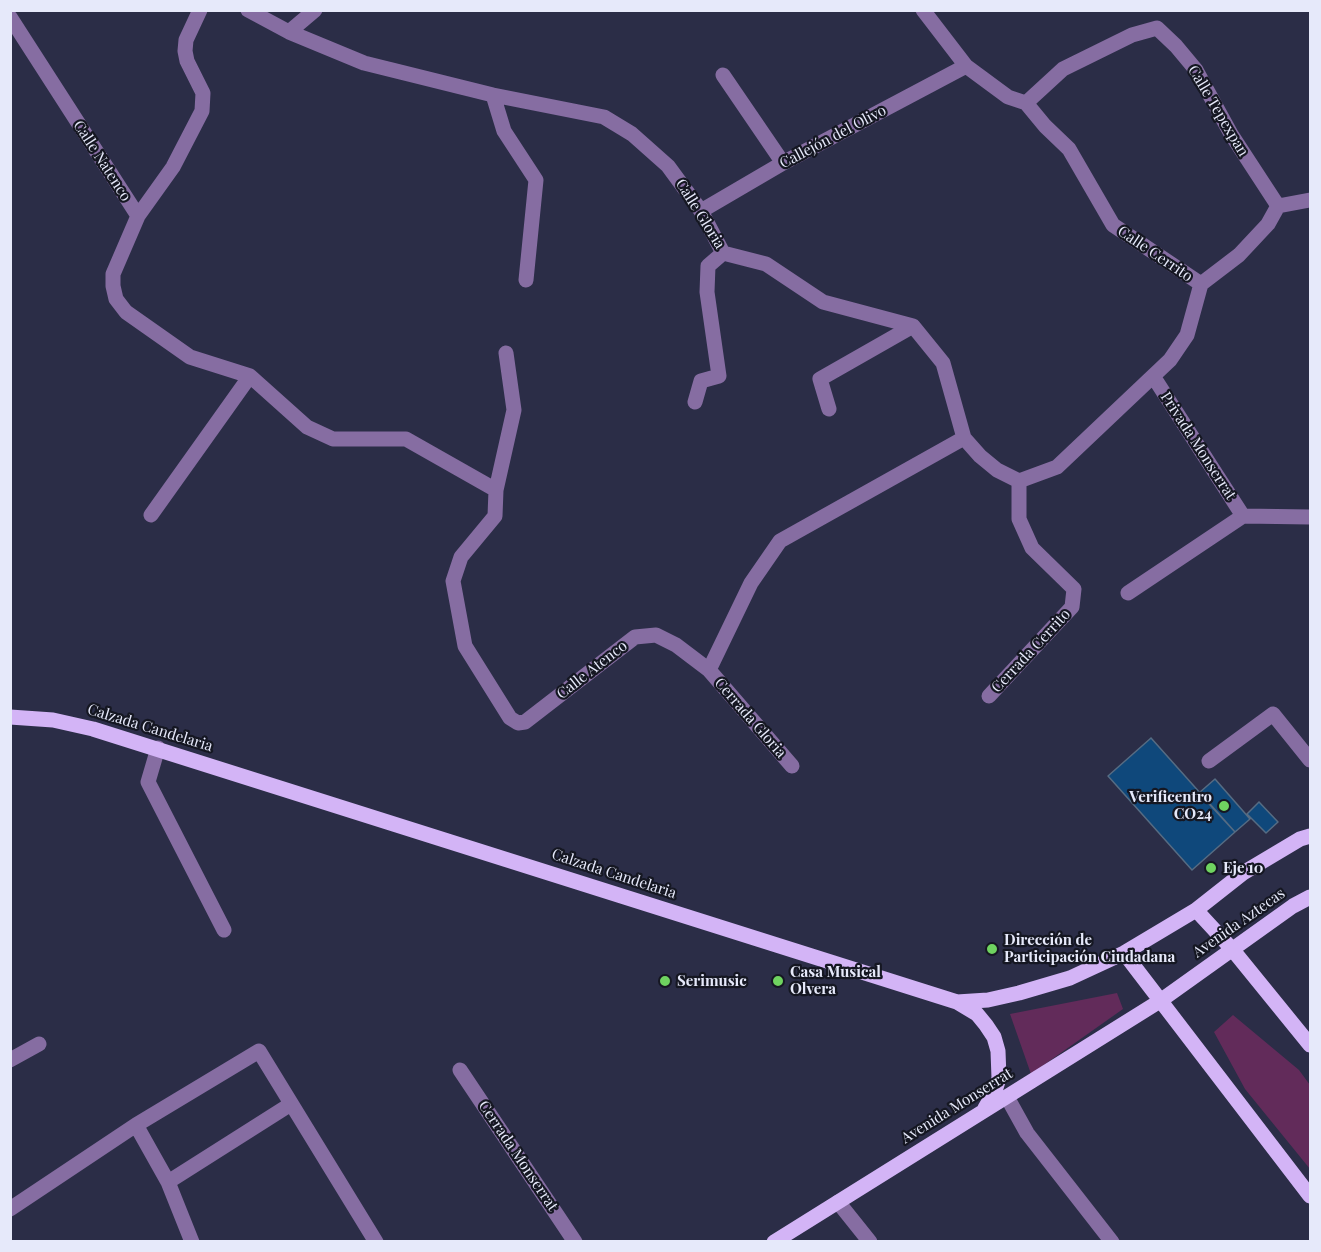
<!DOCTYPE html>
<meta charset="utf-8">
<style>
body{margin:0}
#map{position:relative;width:1321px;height:1252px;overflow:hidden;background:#2b2d47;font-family:"Playfair Display",serif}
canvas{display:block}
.frame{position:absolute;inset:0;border:12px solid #e6e9fa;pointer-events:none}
</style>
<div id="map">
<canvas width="1321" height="1252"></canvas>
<div class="frame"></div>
</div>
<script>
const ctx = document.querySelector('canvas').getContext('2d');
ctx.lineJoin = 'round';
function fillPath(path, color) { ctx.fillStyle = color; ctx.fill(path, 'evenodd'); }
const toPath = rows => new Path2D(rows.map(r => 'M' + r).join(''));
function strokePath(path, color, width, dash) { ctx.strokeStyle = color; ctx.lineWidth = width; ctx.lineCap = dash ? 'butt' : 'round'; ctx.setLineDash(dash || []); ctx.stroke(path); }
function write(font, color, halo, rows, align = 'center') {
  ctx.font = font + ' "Playfair Display",serif'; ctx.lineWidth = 4.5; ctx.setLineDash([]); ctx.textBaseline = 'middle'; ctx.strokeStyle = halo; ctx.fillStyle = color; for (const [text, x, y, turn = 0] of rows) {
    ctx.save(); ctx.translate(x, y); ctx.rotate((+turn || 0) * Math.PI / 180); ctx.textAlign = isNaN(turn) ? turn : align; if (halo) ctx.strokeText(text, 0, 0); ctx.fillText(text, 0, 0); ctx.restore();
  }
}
fillPath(toPath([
 [1117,993,1123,1009,1031,1074,1010,1014],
 [1233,1015,1299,1070,1310,1085,1310,1169,1245,1089,1214,1032]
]), '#622b5a');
const building = toPath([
 [1151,738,1235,832,1192,870,1108,776,1151,738],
 [1215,779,1250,819,1235,832,1199,793,1215,779],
 [1259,802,1278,822,1266,833,1247,814,1259,802]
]);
fillPath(building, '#0f487b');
strokePath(building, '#566c83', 1.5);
strokePath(toPath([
 [200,10,186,40,185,51,187,61,203,93,202,111,173,167,138,216,113,274,113,286,116,299,126,312,190,357,250,376,307,427,333,439,406,439,496,490],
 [248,10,289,32,364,63,493,95,604,117,632,134,668,166,701,211,723,253,766,264,823,302,913,326,943,363,964,438,980,456,997,470,1019,481,1057,467,1170,360,1187,335,1201,284,1239,255,1268,224,1278,206],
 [923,10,966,66,1008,97,1026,103,1045,126,1069,149,1113,225,1201,284],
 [10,17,138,216],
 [289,32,315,10],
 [723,75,783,163],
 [493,95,504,131,536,180,526,280],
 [1026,103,1063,69,1132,35,1157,28,1176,46,1196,70,1231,134,1278,206],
 [1278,206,1310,200],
 [701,211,783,163,966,66],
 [506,353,514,410,496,490,495,516,461,557,453,581,465,646,510,718,518,723,525,722,635,637,656,635,676,645,709,670,751,583,780,541,964,438],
 [1153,376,1243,516,1310,517],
 [695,402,701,381,719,376,707,292,708,266,723,253],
 [829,409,820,379,913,326],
 [151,515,250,376],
 [1128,593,1243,516],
 [709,670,792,766],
 [989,696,1072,607,1074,589,1032,548,1019,519,1019,481],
 [158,748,148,782,224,930],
 [1209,761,1273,714,1310,760],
 [10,1060,39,1044],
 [460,1070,575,1242],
 [1007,1097,1027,1133,1112,1242],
 [168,1182,291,1104],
 [838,1202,870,1242],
 [10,1209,136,1125],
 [192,1242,168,1182,136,1125,259,1051,376,1242]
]), '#866da2', 15);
strokePath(toPath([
 [10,717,53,720,93,729,957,1002,988,1000,1019,993,1070,978,1124,953,1196,910,1243,873,1300,839,1310,836],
 [1196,910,1232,949,1310,1045],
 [1124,953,1310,1196],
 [957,1002,977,1014,986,1025,994,1037,998,1051,999,1078,995,1091,985,1108],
 [774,1242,1160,1001,1293,906,1310,897]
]), '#d3b4f6', 15);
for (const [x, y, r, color] of [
 [1224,806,6,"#6fd360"],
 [1211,868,6,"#6fd360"],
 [992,949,6,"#6fd360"],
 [665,981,6,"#6fd360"],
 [778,981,6,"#6fd360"]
]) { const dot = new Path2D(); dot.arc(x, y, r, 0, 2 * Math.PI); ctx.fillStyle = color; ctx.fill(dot); strokePath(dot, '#151722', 2); }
write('15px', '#e6e9fa', '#151722', [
 ["Calle Tepexpan",1218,111,59],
 ["Callejón del Olivo",833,137,-28],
 ["Calle Natenco",102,161,57],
 ["Calle Gloria",700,214,58],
 ["Calle Cerrito",1155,254,34],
 ["Privada Monserrat",1198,446,57],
 ["Cerrada Cerrito",1031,651,-47],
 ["Calle Atenco",592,670,-38],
 ["Cerrada Gloria",750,718,49],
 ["Calzada Candelaria",150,728,17],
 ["Calzada Candelaria",614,874,18],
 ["Avenida Aztecas",1239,923,-35],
 ["Avenida Monserrat",957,1106,-32],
 ["Cerrada Monserrat",518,1156,56]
]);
write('bold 15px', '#e6e9fa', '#151722', [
 ["Verificentro",1212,797,"right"],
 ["CO24",1212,814,"right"],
 ["Eje 10",1223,868],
 ["Dirección de",1004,940],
 ["Participación Ciudadana",1004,957],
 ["Casa Musical",790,972],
 ["Olvera",790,989],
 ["Serimusic",677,981]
], 'left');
</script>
